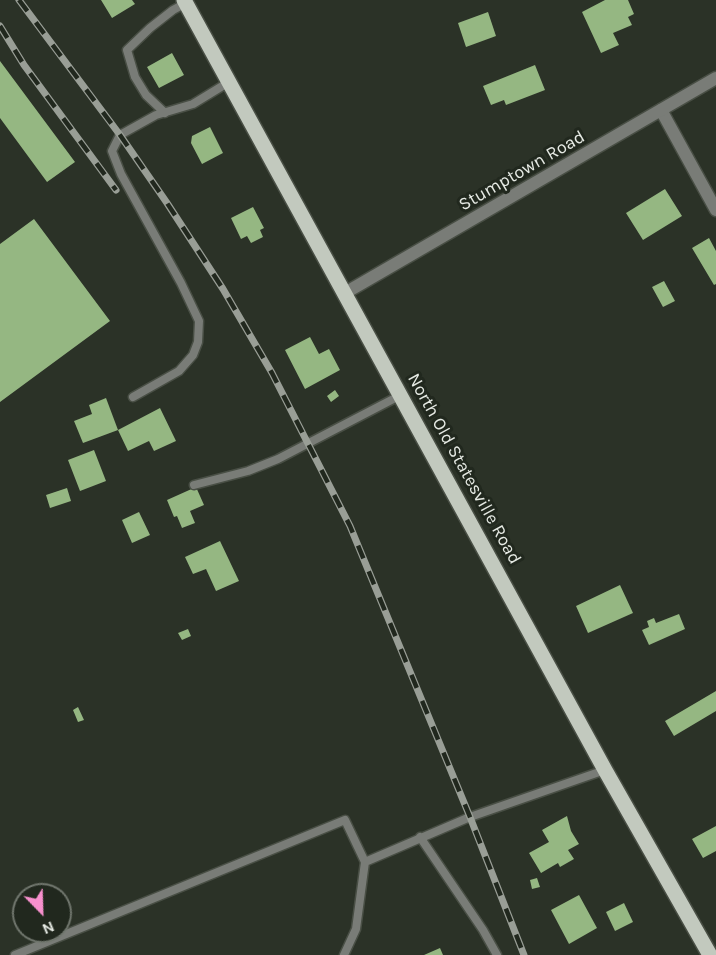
<!DOCTYPE html>
<style>
body{margin:0}
#map{position:relative;width:716px;height:955px;overflow:hidden;background:#2b3227;font-family:Karla,sans-serif}
canvas{display:block}
.north{position:absolute;left:12px;top:883px;width:60px;height:60px;box-sizing:border-box;background:#21281e;border:2px solid #70766d;border-radius:50%;rotate:157deg;font-size:16px;font-weight:700;line-height:24px;text-align:center;color:#e6eae4}
.north::after{content:'';display:block;margin:auto;width:21px;height:27px;background:#f790cd;clip-path:polygon(50% 0,100% 100%,50% 72%,0 100%)}
</style>
<div id="map">
<canvas width="716" height="955"></canvas>
<div class="north">N</div>
</div>
<script>
const ctx = document.querySelector('canvas').getContext('2d');
ctx.lineJoin = 'round';
function fillPath(path, color) { ctx.fillStyle = color; ctx.fill(path, 'evenodd'); }
const toPath = rows => new Path2D(rows.map(r => 'M' + r).join(''));
function strokePath(path, color, width, dash) { ctx.strokeStyle = color; ctx.lineWidth = width; ctx.lineCap = dash ? 'butt' : 'round'; ctx.setLineDash(dash || []); ctx.stroke(path); }
function write(font, color, halo, rows, align = 'center') {
  ctx.font = font + ' Karla,sans-serif'; ctx.lineWidth = 6; ctx.setLineDash([]); ctx.textBaseline = 'middle'; ctx.strokeStyle = halo; ctx.fillStyle = color; for (const [text, x, y, turn = 0] of rows) {
    ctx.save(); ctx.translate(x, y); ctx.rotate((+turn || 0) * Math.PI / 180); ctx.textAlign = isNaN(turn) ? turn : align; if (halo) ctx.strokeText(text, 0, 0); ctx.fillText(text, 0, 0); ctx.restore();
  }
}
fillPath(toPath([
 [101,0,132,0,135,4,112,18],
 [605,0,628,0,634,14,628,17,632,25,613,33,619,45,601,53,582,12],
 [488,12,496,36,466,47,458,23],
 [172,53,184,75,159,88,147,67],
 [0,61,75,162,47,182,0,118],
 [535,65,545,90,506,105,504,100,491,105,483,86],
 [210,127,223,153,202,164,191,143,192,136],
 [665,189,682,216,643,240,626,213],
 [253,207,264,228,260,230,263,237,251,243,247,236,241,239,231,218],
 [34,219,110,321,0,402,0,244],
 [709,238,716,251,716,284,714,285,692,248],
 [664,281,675,301,663,307,652,287],
 [310,337,319,354,329,349,340,370,305,389,285,350],
 [335,390,339,396,331,402,327,396],
 [106,398,118,430,83,443,74,421,92,414,89,405],
 [160,408,176,441,154,451,149,441,128,451,118,430],
 [94,450,106,481,80,491,68,460],
 [196,487,204,505,190,511,195,523,182,528,177,516,174,517,167,500],
 [67,488,71,501,50,508,46,495],
 [139,512,150,535,132,543,122,520],
 [220,541,239,581,216,591,206,569,193,574,185,557],
 [620,585,633,613,588,633,576,606],
 [679,614,685,629,649,645,642,630,649,627,647,621,654,618,656,623],
 [188,629,191,636,182,640,178,633],
 [716,691,716,711,674,736,665,721],
 [78,707,84,720,78,722,73,710],
 [567,816,571,831,579,844,568,850,574,859,560,867,558,863,541,873,529,853,549,842,542,830],
 [716,826,716,851,703,858,692,839],
 [537,878,540,887,532,889,530,880],
 [579,895,597,928,569,944,551,910],
 [624,903,633,922,615,931,606,912],
 [440,948,443,955,424,955]
]), '#95b782');
const service = toPath([
 [165,113,146,95,135,77,127,50,150,28,173,10,186,3],
 [133,397,179,371,193,355,198,342,199,321,181,283,121,174,112,151,120,135,156,115,193,104,229,82],
 [194,485,248,471,278,459,401,395],
 [420,837,483,930,497,955],
 [15,955,345,820,365,862],
 [344,955,356,929,365,862,470,817,605,770]
]);
const minor = toPath([
 [661,110,716,210]
]);
const tertiary = toPath([
 [345,293,716,78]
]);
const primary = toPath([
 [184,0,605,770,710,955]
]);
strokePath(service, '#494f45', 11);
strokePath(minor, '#494f45', 15);
strokePath(tertiary, '#494f45', 15);
strokePath(primary, '#494f45', 18);
strokePath(service, '#797c77', 8);
strokePath(minor, '#797c77', 12);
strokePath(tertiary, '#797c77', 12);
strokePath(primary, '#c2c9be', 15);
const rail = toPath([
 [19,0,120,135,167,203,223,289,272,373,350,526,470,817,524,955],
 [0,26,24,65,116,190]
]);
strokePath(rail, '#999e96', 7);
strokePath(rail, '#21281e', 4.5, [14]);
write('18px', '#e6eae4', '#21281e', [
 ["Stumptown Road",522,171,-30],
 ["North Old Statesville Road",464,469,61]
]);
</script>
